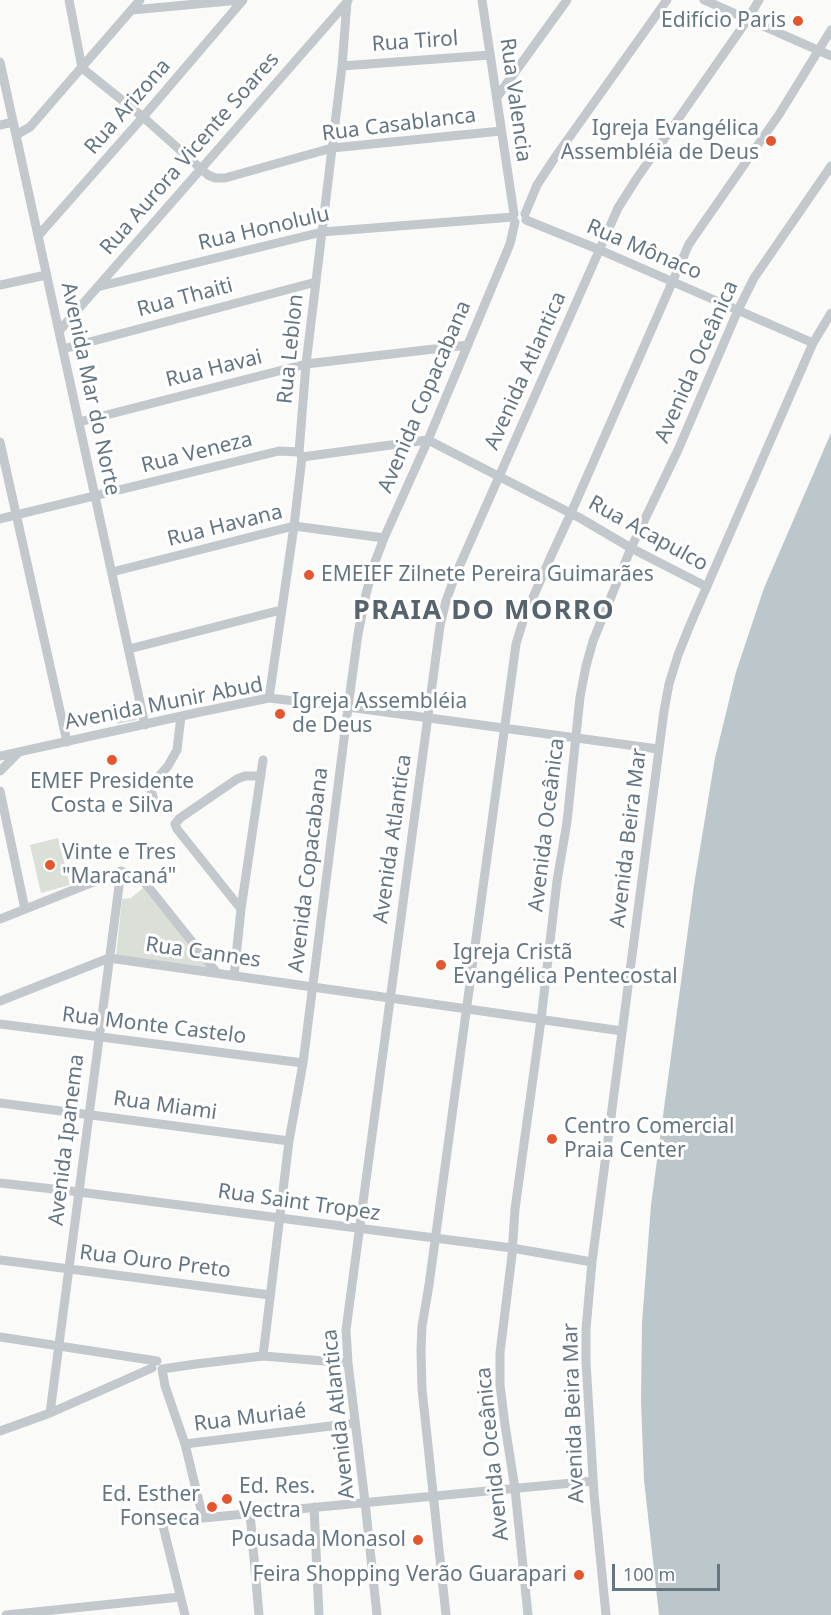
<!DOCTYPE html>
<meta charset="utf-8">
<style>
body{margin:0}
#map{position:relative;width:831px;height:1615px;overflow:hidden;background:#fafaf8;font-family:"Noto Sans",sans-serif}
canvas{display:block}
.scale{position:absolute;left:612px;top:1564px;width:108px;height:27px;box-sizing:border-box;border:3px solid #657683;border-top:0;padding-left:8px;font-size:18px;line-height:21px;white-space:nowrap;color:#657683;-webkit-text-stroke:4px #fff;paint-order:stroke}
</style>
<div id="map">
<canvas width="831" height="1615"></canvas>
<div class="scale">100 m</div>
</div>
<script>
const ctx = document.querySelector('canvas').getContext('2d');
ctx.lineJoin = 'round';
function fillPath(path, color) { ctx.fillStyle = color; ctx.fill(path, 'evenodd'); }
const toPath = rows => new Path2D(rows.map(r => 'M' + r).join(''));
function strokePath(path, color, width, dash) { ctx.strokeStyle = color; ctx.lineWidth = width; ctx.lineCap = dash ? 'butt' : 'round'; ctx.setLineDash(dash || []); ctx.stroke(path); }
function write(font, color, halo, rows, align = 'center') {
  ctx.font = font + ' "Noto Sans",sans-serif'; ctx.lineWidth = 6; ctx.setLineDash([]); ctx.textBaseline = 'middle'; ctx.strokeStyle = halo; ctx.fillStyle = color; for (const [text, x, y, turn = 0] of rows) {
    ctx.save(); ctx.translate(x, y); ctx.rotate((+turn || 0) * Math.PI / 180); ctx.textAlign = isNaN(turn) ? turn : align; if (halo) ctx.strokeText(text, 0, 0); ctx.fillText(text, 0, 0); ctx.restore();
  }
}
fillPath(toPath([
 [134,704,137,720,117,724,120,715,126,707],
 [58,838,70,885,41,893,30,845],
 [144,887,208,968,116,956,122,899,131,898]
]), '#dadfd7');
fillPath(toPath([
 [831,433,831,1615,659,1615,644,1480,641,1401,642,1323,651,1205,694,885,715,758,736,672,764,588]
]), '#bbc7cb');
strokePath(toPath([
 [69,0,82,68,143,117,208,175,215,178,225,178,332,148,501,131],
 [482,0,514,214],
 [704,0,831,56],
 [132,10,240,0],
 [0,62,145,725],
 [342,66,490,55],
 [497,97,567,0],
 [0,125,13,122],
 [16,135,30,127,140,0],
 [525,214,537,185,556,156,667,0],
 [526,220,600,250,813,343],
 [38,236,143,117,243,0],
 [0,285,46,275],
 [97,287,322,232,513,217],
 [59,331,348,1],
 [63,349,316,282],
 [79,422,306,364,468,345],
 [0,442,67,742],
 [302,457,428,440,580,518,631,548,707,587],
 [0,519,279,451,299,452],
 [112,572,294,526,384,538],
 [129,649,281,610],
 [269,698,294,526,302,457,299,452,306,364,342,66,347,2],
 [0,756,200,712,269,698,348,707,658,749],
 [0,771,19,752],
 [0,791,25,909],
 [157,810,151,790,152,784,168,766,177,750,181,716],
 [121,871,132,874,146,884,217,973],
 [241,909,177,829,175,824,180,818,237,779,245,776,261,776],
 [0,919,121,871],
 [234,976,241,909,263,760],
 [0,1001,109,958,622,1031],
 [0,1024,303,1063],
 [0,1103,289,1141],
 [0,1183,71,1191,512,1248,592,1262],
 [0,1260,270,1295],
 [0,1337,157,1361],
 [263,1356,289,1141,303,1063,347,715,358,634,366,594,373,567,384,538,428,440,510,244,515,222],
 [50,1413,121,871],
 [0,1431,50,1413,152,1368],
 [185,1444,355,1423],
 [314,1507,319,1615],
 [250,1513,259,1615],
 [203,1518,593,1481],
 [6,1615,180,1597],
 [185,1615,163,1526,166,1523,169,1522,203,1518,185,1444,165,1386,162,1369,196,1364,263,1356,348,1363],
 [377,1615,365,1502,348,1363,346,1330,440,626,446,601,455,576,618,208,637,178,748,19,759,0],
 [446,1615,422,1389,421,1351,422,1326,429,1285,516,644,524,618,552,554,571,513,689,244,780,113,831,30],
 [528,1615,515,1489,505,1425,500,1385,500,1353,512,1255,515,1209,541,1020,557,881,567,822,580,697,586,666,593,641,631,548,678,450,738,310,754,278,831,166],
 [606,1615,594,1494,586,1362,586,1329,592,1262,664,711,669,684,678,655,690,625,813,343,831,313]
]), '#c3c8cc', 9);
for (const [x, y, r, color] of [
 [798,21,6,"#e4572e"],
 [771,141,6,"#e4572e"],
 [309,575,6,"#e4572e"],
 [280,714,6,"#e4572e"],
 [112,760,6,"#e4572e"],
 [50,865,6,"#e4572e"],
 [441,965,6,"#e4572e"],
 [552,1139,6,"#e4572e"],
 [227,1499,6,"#e4572e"],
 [212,1507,6,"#e4572e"],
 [418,1540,6,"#e4572e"],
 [579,1575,6,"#e4572e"]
]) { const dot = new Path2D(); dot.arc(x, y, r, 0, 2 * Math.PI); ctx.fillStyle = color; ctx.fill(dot); strokePath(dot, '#fff', 2); }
write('21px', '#657683', '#fff', [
 ["Edifício Paris",786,21,"right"],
 ["Igreja Evangélica",759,129,"right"],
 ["Assembléia de Deus",759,153,"right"],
 ["EMEIEF Zilnete Pereira Guimarães",321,575],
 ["Igreja Assembléia",292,702],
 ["de Deus",292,726],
 ["EMEF Presidente",112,782,"center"],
 ["Costa e Silva",112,806,"center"],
 ["Vinte e Tres",62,853],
 ["\"Maracaná\"",62,877],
 ["Igreja Cristã",453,953],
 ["Evangélica Pentecostal",453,977],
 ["Centro Comercial",564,1127],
 ["Praia Center",564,1151],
 ["Ed. Res.",239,1487],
 ["Vectra",239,1511],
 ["Ed. Esther",200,1495,"right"],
 ["Fonseca",200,1519,"right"],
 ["Pousada Monasol",406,1540,"right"],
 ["Feira Shopping Verão Guarapari",567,1575,"right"]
], 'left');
write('21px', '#657683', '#fff', [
 ["Rua Tirol",415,42,-4],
 ["Rua Valencia",515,100,82],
 ["Rua Arizona",128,107,-49],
 ["Rua Casablanca",399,125,-7],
 ["Rua Aurora Vicente Soares",190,154,-49],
 ["Rua Honolulu",264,229,-13],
 ["Rua Mônaco",644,250,23],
 ["Rua Thaiti",185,298,-15],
 ["Rua Leblon",291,349,-84],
 ["Avenida Oceânica",697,362,-66],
 ["Rua Havai",214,369,-14],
 ["Avenida Atlantica",526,371,-66],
 ["Avenida Mar do Norte",90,389,78],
 ["Avenida Copacabana",425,397,-67],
 ["Rua Veneza",197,453,-14],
 ["Rua Havana",225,526,-14],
 ["Rua Acapulco",648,534,29],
 ["Avenida Munir Abud",164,704,-11],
 ["Avenida Oceânica",547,825,-83],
 ["Avenida Beira Mar",629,838,-83],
 ["Avenida Atlantica",393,839,-82],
 ["Avenida Copacabana",309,870,-83],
 ["Rua Cannes",203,953,8],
 ["Rua Monte Castelo",154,1026,7],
 ["Rua Miami",165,1106,8],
 ["Avenida Ipanema",67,1140,-83],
 ["Rua Saint Tropez",299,1203,8],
 ["Rua Ouro Preto",155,1262,7],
 ["Avenida Beira Mar",574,1413,-92],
 ["Avenida Atlantica",339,1414,-96],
 ["Rua Muriaé",250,1418,-7],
 ["Avenida Oceânica",493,1454,-96]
]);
ctx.letterSpacing = '1.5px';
write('bold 27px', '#57646e', '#fff', [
 ["PRAIA DO MORRO",484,611]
]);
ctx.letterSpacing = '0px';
</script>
